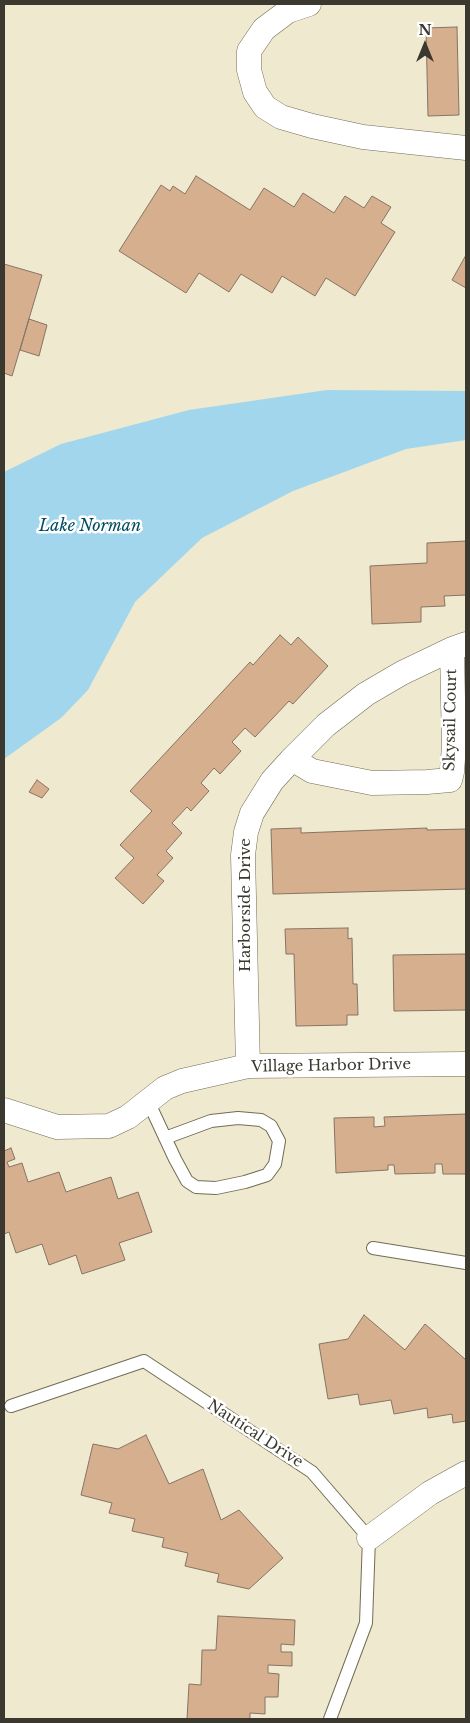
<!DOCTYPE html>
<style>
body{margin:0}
#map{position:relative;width:470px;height:1723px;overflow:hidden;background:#eee9cf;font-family:"Libre Baskerville",serif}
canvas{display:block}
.frame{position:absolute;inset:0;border:5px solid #3b392f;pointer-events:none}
.north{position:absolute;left:400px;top:20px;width:50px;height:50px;-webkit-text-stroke:4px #fff;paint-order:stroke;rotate:0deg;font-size:14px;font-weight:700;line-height:20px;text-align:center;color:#3b392f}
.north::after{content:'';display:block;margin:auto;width:18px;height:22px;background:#3b392f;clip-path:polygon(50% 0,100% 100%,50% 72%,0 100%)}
</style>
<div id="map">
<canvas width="470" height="1723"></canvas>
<div class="frame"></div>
<div class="north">N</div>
</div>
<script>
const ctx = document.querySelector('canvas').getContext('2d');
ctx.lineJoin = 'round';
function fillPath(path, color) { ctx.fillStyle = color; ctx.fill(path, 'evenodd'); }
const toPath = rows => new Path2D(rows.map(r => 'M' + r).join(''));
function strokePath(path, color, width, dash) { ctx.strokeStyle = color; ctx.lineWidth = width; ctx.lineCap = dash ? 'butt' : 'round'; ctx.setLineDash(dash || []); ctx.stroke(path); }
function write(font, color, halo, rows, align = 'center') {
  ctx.font = font + ' "Libre Baskerville",serif'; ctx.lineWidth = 5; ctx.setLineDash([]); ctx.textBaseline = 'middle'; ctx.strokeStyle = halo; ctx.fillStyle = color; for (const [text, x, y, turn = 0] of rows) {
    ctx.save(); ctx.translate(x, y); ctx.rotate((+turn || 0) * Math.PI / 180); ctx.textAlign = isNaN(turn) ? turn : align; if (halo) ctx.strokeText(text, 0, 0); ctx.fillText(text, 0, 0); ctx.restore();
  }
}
fillPath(toPath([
 [327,390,466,391,466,440,406,449,293,491,202,538,135,602,88,690,61,718,4,759,4,472,61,444,189,410]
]), '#a2d6ed');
const building = toPath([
 [457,27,459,115,428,116,426,28,457,27],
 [196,176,250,210,264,188,294,207,303,193,334,213,345,196,364,208,372,196,391,207,381,223,395,232,355,296,326,278,315,296,282,276,272,293,241,274,229,292,199,273,186,293,119,251,161,185,170,191,173,186,185,194,196,176],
 [466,255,466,288,452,280,466,255],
 [4,264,42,275,12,376,4,373,4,264],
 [29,319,47,325,39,356,20,350,29,319],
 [466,541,466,595,444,596,445,606,421,607,421,622,372,624,370,566,427,563,427,543,466,541],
 [280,635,291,645,298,637,328,666,293,704,289,701,255,737,245,728,232,742,241,751,220,774,214,768,201,783,209,791,191,811,187,807,172,823,182,833,166,851,173,858,157,875,164,881,143,904,115,878,134,858,120,845,152,811,130,791,250,662,253,665,280,635],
 [37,780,49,789,42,798,29,792,37,780],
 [301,828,301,833,427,828,427,830,466,829,466,889,273,894,271,829,301,828],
 [348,928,348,939,352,938,353,984,357,984,358,1015,347,1015,347,1025,296,1026,294,954,286,954,285,929,348,928],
 [466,954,466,1010,394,1011,393,955,466,954],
 [466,1114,466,1174,443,1174,442,1164,435,1164,435,1173,395,1174,394,1165,388,1165,388,1170,336,1173,334,1118,374,1117,374,1127,385,1126,384,1117,466,1114],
 [11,1148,15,1159,7,1162,9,1167,22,1163,28,1182,59,1172,66,1192,111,1177,118,1199,138,1192,152,1232,119,1243,125,1260,82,1274,76,1255,49,1265,42,1244,16,1253,9,1232,4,1234,4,1151,11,1148],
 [364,1315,405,1350,425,1324,466,1360,466,1421,453,1423,452,1414,428,1418,427,1408,394,1414,391,1400,360,1405,358,1394,328,1399,319,1344,348,1339,364,1315],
 [146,1435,169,1484,203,1469,221,1520,239,1510,283,1558,249,1589,217,1582,219,1574,185,1566,188,1553,162,1547,164,1538,132,1531,135,1519,109,1513,112,1503,81,1495,93,1444,118,1449,146,1435],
 [218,1616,295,1620,294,1645,281,1644,281,1652,292,1652,292,1666,268,1665,268,1673,279,1674,278,1697,265,1697,265,1714,250,1713,250,1719,187,1719,189,1684,201,1685,202,1650,216,1650,218,1616]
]);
fillPath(building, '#d6af8f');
strokePath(building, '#877363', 1);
const service = toPath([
 [148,1101,175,1159,187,1181,196,1187,216,1188,245,1182,267,1175,275,1164,279,1141,271,1126,261,1120,238,1118,211,1121,165,1138],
 [373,1248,466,1263],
 [11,1406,144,1361,312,1472,369,1538,366,1623,330,1719]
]);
const minor = toPath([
 [309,4,288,11,264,29,249,51,249,70,255,92,265,107,281,117,312,126,363,137,466,148],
 [292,759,312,771,372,783,427,782,450,780,452,772,454,746,452,649],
 [248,1066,243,855,246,832,252,813,272,781,292,759,326,725,366,694,402,673,452,649,466,644],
 [4,1110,57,1127,109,1126,128,1117,165,1088,182,1081,248,1066,466,1064],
 [369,1538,430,1493,466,1473]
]);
strokePath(service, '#716c55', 14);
strokePath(minor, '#716c55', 25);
strokePath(service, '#fff', 12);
strokePath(minor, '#fff', 24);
write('15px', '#3b392f', '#fff', [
 ["Skysail Court",451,720,-89],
 ["Harborside Drive",246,905,-90],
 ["Village Harbor Drive",331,1066,-1],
 ["Nautical Drive",255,1434,33]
]);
write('italic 16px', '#004a62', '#fff', [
 ["Lake Norman",90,526]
]);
</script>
